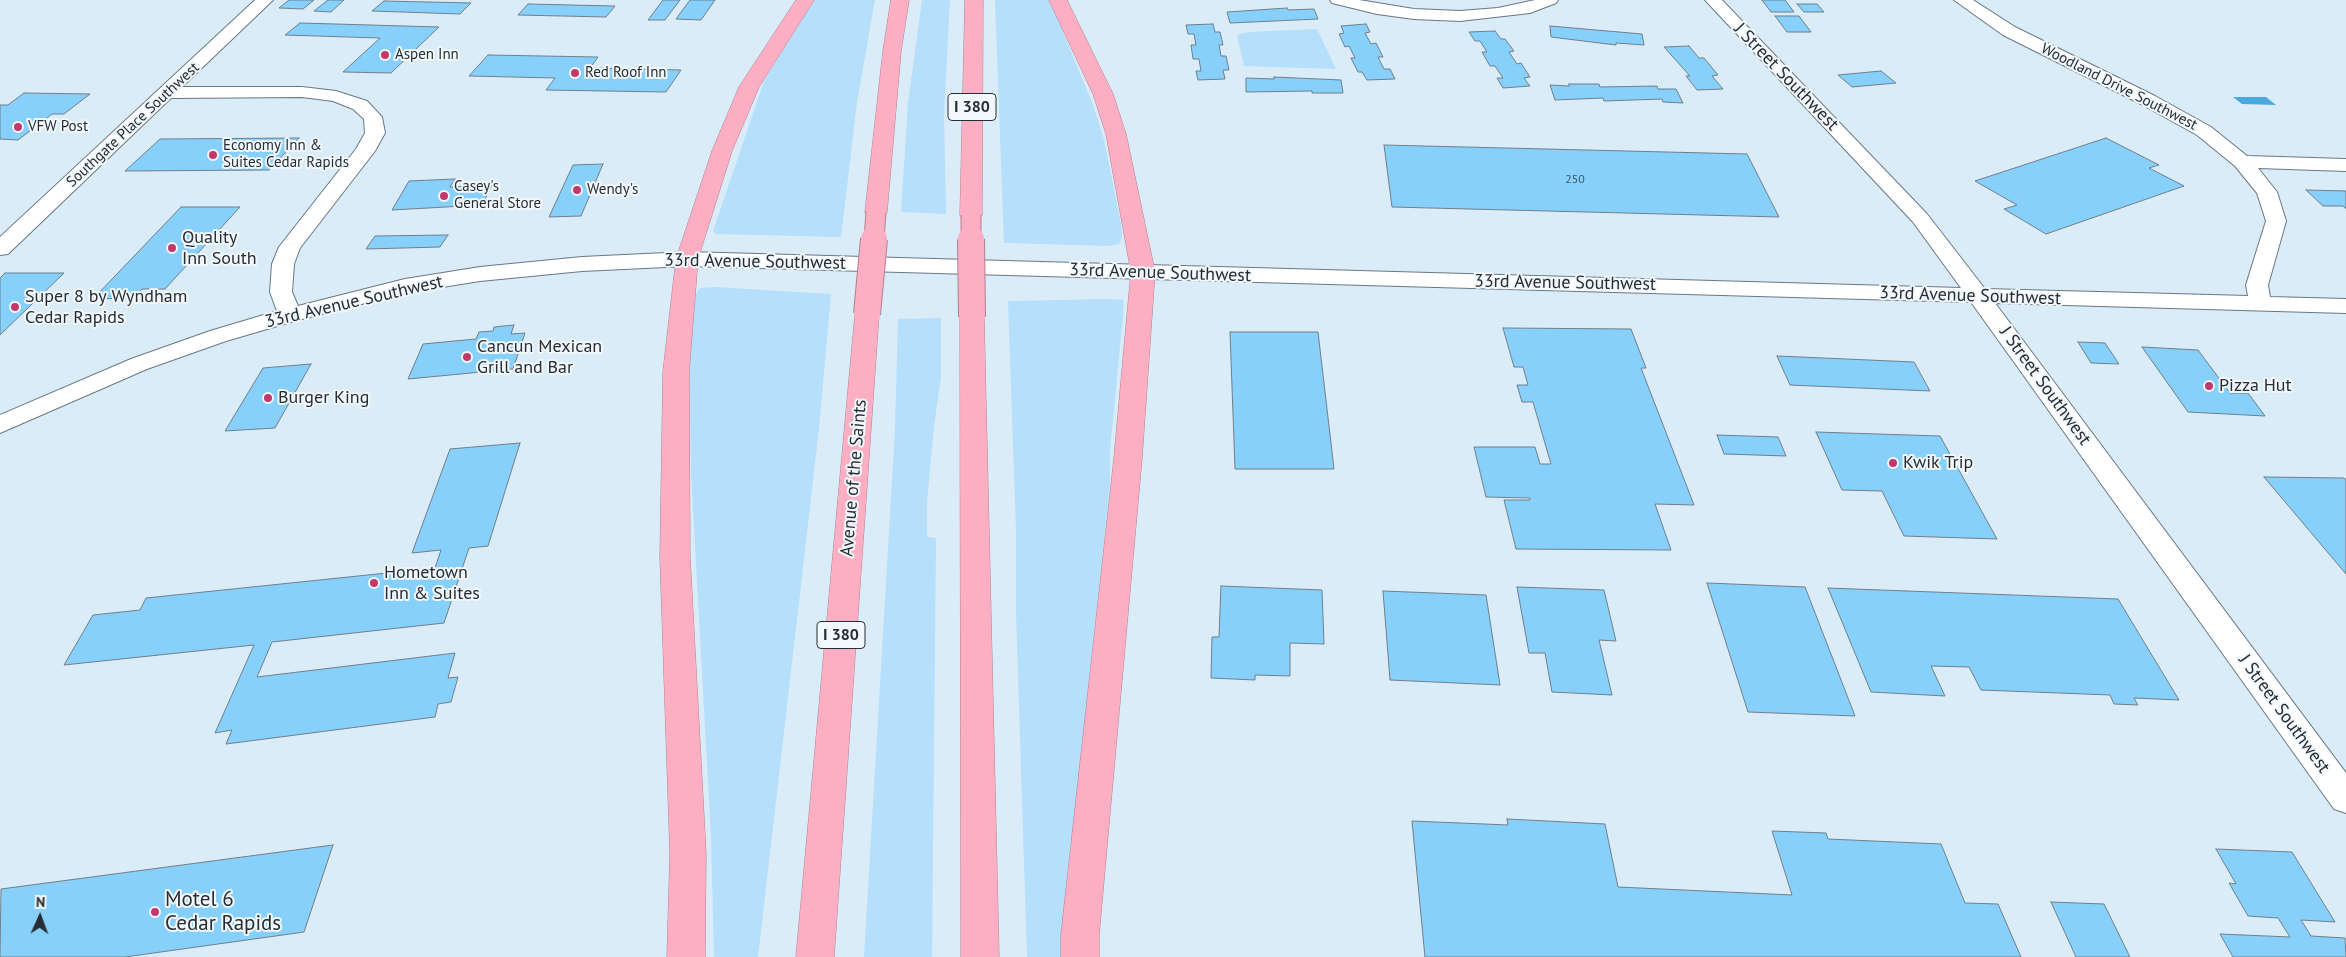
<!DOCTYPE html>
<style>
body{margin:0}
#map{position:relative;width:2346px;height:957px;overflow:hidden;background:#daecf8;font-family:"PT Sans",sans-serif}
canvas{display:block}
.north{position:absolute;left:15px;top:892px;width:50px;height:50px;-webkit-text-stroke:4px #f0f8fc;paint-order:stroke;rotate:2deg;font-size:14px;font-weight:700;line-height:20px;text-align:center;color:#272d32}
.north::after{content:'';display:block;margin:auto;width:18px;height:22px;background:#272d32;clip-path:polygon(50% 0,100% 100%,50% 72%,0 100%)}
</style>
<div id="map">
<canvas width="2346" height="957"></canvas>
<div class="north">N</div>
</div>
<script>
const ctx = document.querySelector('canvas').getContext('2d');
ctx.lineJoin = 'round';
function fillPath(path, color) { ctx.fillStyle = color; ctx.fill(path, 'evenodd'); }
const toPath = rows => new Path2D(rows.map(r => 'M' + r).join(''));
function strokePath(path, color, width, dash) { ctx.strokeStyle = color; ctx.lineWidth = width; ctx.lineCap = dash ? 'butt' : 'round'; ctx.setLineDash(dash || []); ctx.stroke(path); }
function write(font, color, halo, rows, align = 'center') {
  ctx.font = font + ' "PT Sans",sans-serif'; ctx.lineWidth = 4; ctx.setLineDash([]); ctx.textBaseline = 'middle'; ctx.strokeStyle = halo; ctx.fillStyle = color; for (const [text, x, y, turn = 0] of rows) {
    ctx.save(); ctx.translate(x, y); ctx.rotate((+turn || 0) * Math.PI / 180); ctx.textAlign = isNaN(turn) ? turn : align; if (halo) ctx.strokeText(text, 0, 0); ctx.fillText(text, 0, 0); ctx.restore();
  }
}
fillPath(toPath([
 [814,0,875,0,857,102,841,237,716,234,713,231,764,81],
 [922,0,950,0,944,115,946,214,901,212,908,103],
 [995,0,1050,0,1093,105,1104,140,1121,224,1122,237,1119,244,1110,246,1004,243],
 [1317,29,1336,69,1244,66,1237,35,1248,32],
 [714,287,831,294,819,429,758,957,714,957,711,836,691,473,689,371,694,297,700,288],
 [1108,299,1123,300,1124,305,1110,450,1110,483,1082,748,1075,842,1070,845,1061,957,1027,957,1016,612,1016,530,1008,301],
 [941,318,941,377,934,426,927,501,927,537,936,538,932,957,864,957,895,429,898,319]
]), '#b5dffa');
fillPath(toPath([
 [2233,97,2266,97,2276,105,2242,104]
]), '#4aaae0');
const building = toPath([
 [289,0,314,0,303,9,279,8,289,0],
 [328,0,344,0,331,12,314,11,328,0],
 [663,0,680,0,665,20,648,20,663,0],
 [690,0,715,0,701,20,676,19,690,0],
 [1762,0,1785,0,1794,12,1771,12,1762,0],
 [384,1,471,3,460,14,372,11,384,1],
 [528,4,615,6,606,17,518,15,528,4],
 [1797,4,1817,4,1824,12,1804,12,1797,4],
 [1287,8,1288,10,1314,9,1318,19,1230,23,1227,12,1287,8],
 [1775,16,1799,16,1811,32,1787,32,1775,16],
 [300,23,439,27,391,73,343,72,380,38,285,35,300,23],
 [1213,24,1215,32,1220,32,1223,45,1219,45,1221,56,1226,56,1229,70,1223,70,1225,79,1198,80,1196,71,1201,71,1199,59,1193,59,1191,45,1196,45,1194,34,1188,34,1186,25,1213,24],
 [1366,24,1370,32,1365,33,1371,44,1376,43,1383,57,1378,57,1384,69,1390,69,1395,79,1367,80,1362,72,1358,72,1351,58,1355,58,1349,46,1345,47,1339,34,1344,33,1341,26,1366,24],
 [1550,26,1642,34,1644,45,1616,43,1616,45,1551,37,1550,26],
 [1495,31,1501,39,1505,39,1514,51,1509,52,1517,64,1521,63,1530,77,1524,78,1530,86,1503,88,1497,78,1503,78,1495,66,1490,66,1482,52,1487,52,1480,41,1475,41,1469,32,1495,31],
 [1689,46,1699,58,1704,58,1718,75,1712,76,1723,89,1697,90,1686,76,1690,76,1664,47,1689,46],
 [488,55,598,57,590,68,681,70,666,92,546,90,555,78,469,76,488,55],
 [1881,71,1896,83,1852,87,1838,75,1881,71],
 [1274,77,1341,80,1343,93,1312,93,1312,91,1246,92,1246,78,1274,79,1274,77],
 [1569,84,1599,84,1600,87,1657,86,1658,89,1676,89,1683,103,1663,102,1662,99,1604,101,1603,98,1555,100,1550,85,1569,86,1569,84],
 [24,93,90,94,64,114,52,114,18,140,0,139,0,105,8,105,24,93],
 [299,138,269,170,125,171,160,139,299,138],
 [2106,138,2159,165,2149,168,2184,186,2046,234,2004,209,2017,205,1975,181,2106,138],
 [1384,145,1747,154,1779,217,1392,207,1384,145],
 [603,164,581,216,549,217,573,165,603,164],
 [455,179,450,187,492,185,482,205,392,210,409,181,455,179],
 [2306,190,2346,191,2346,209,2343,206,2323,206,2306,190],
 [181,207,240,207,165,289,142,289,133,298,93,299,181,207],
 [448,235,440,247,366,249,375,236,448,235],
 [5,273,64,273,0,335,0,278,5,273],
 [514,325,511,334,525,333,513,369,408,379,423,344,476,339,479,332,493,331,494,327,514,325],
 [1503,328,1631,329,1646,368,1641,368,1694,505,1655,504,1671,550,1516,549,1504,500,1530,500,1530,498,1486,497,1474,447,1535,447,1540,464,1551,464,1533,402,1522,402,1517,385,1528,385,1523,367,1514,367,1503,328],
 [1230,332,1318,332,1334,469,1235,469,1230,332],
 [2078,342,2105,343,2119,364,2091,363,2078,342],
 [2142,347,2198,350,2230,393,2248,393,2265,416,2188,412,2142,347],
 [1777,356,1914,362,1930,391,1790,385,1777,356],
 [311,364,275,428,225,431,263,368,311,364],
 [1816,432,1940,436,1997,539,1904,536,1882,491,1842,490,1816,432],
 [1717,435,1778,437,1786,456,1724,454,1717,435],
 [520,443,488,546,469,548,444,623,272,642,257,677,455,653,448,678,458,677,451,702,438,704,435,717,226,744,232,730,215,733,254,645,64,665,93,615,140,610,146,598,435,568,441,550,412,553,450,449,520,443],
 [2264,477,2344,478,2346,480,2346,574,2264,477],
 [1707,583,1805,587,1855,716,1748,712,1707,583],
 [1221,586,1322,590,1324,644,1290,643,1290,676,1255,675,1255,680,1211,678,1212,637,1219,637,1221,586],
 [1517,587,1604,590,1616,641,1599,640,1612,695,1552,692,1545,653,1529,653,1517,587],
 [1828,588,2118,599,2179,700,2134,698,2138,705,2114,704,2110,695,1981,690,1969,667,1931,666,1945,696,1871,692,1828,588],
 [1383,591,1486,595,1500,685,1390,680,1383,591],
 [1507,819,1605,824,1618,887,1792,895,1772,831,1826,833,1828,839,1941,844,1965,903,1998,904,2021,957,1425,957,1412,821,1508,825,1507,819],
 [333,845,304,932,125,957,0,957,1,889,333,845],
 [2216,849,2292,852,2335,922,2301,920,2311,936,2345,938,2346,957,2233,957,2220,934,2290,937,2278,918,2248,916,2229,883,2236,884,2216,849],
 [2051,902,2104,904,2130,957,2076,957,2051,902]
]);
fillPath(building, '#88d0fc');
strokePath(building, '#6f7f8a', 1);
const minor = toPath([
 [255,0,273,0,182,87,302,87,336,91,367,101,382,117,385,133,375,151,300,248,294,264,292,292,298,306,405,279,480,267,582,257,687,252,1961,288,1913,222,1705,0,1722,0,1927,214,1985,289,2248,296,2246,285,2266,221,2257,193,2235,166,2197,135,2141,104,2003,35,1954,0,1973,0,2015,27,2155,96,2211,127,2247,156,2346,159,2346,171,2258,168,2277,192,2286,221,2268,285,2270,297,2346,299,2346,313,1995,303,2346,773,2346,813,2334,809,1971,302,687,266,582,271,480,281,405,293,298,320,226,341,147,369,0,433,0,415,131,359,210,331,277,311,270,292,272,264,279,247,356,149,365,133,364,119,353,109,333,101,302,97,171,98,8,254,0,255,0,237,255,0],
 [1330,0,1359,0,1414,9,1460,11,1498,8,1535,0,1558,0,1556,3,1530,13,1460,21,1414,19,1377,14,1332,3,1330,0]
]);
const highway = toPath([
 [796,0,814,0,759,87,732,151,698,259,689,372,690,557,706,854,705,957,667,957,670,854,660,557,663,372,676,259,712,151,739,87,796,0],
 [891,0,909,0,901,51,887,212,884,217,876,219,868,217,865,212,883,51,891,0],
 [965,0,983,0,982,215,979,220,971,222,963,220,960,215,965,0],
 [1049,0,1067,0,1113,94,1126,134,1155,272,1142,458,1099,935,1099,957,1061,957,1061,935,1114,458,1131,272,1106,134,1093,94,1049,0],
 [867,307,875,309,879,314,834,957,796,957,855,314,859,309,867,307],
 [972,310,980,312,984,317,999,957,961,957,960,317,964,312,972,310]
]);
strokePath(minor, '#687883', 2);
strokePath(highway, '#b18190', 1);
fillPath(minor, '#fff');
fillPath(highway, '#fcaec3');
const highwayBridgeFar1 = toPath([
 [971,215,971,240],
 [874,240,876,212]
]);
const highwayBridge = toPath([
 [971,239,972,317],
 [867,314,874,239]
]);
strokePath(highwayBridgeFar1, '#b18190', 21, []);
strokePath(highwayBridge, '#b18190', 28, []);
strokePath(highwayBridgeFar1, '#fcaec3', 19);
strokePath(highwayBridge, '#fcaec3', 26);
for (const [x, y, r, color] of [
 [385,55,5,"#c2376c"],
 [575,73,5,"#c2376c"],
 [18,127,5,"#c2376c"],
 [213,155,5,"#c2376c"],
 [577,190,5,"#c2376c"],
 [444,196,5,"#c2376c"],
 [172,248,5,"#c2376c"],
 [15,307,5,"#c2376c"],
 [467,357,5,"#c2376c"],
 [2209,386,5,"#c2376c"],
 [268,398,5,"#c2376c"],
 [1893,463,5,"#c2376c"],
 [374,583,5,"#c2376c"],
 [155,912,5,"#c2376c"]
]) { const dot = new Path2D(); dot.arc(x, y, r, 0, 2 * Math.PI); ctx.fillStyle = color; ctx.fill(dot); strokePath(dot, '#f0f8fc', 2); }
write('12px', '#3f5664', null, [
 ["250",1575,180]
]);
write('15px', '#272d32', '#f0f8fc', [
 ["Aspen Inn",395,55],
 ["Red Roof Inn",585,73],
 ["VFW Post",28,127],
 ["Economy Inn &",223,146],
 ["Suites Cedar Rapids",223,163],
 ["Casey's",454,187],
 ["General Store",454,204],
 ["Wendy's",587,190]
], 'left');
write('15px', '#272d32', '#f0f8fc', [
 ["Woodland Drive Southwest",2119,87,27],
 ["Southgate Place Southwest",133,125,-43]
]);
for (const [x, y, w] of [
 [972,107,48],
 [841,635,48]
]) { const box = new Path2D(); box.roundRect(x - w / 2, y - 13.5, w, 27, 4); ctx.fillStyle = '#f0f8fc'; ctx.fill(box); strokePath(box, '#272d32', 1); }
write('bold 16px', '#272d32', null, [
 ["I 380",972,107],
 ["I 380",841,635]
]);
write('18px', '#272d32', '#f0f8fc', [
 ["J Street Southwest",1786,77,46],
 ["33rd Avenue Southwest",755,262,1],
 ["33rd Avenue Southwest",1160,273,2],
 ["33rd Avenue Southwest",1565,283,1],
 ["33rd Avenue Southwest",1970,296,2],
 ["33rd Avenue Southwest",354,302,-13],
 ["J Street Southwest",2045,386,54],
 ["Avenue of the Saints",854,478,-85],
 ["J Street Southwest",2284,714,54]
]);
write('18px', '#272d32', '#f0f8fc', [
 ["Quality",182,238],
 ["Inn South",182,259],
 ["Super 8 by Wyndham",25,297],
 ["Cedar Rapids",25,318],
 ["Cancun Mexican",477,347],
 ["Grill and Bar",477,368],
 ["Pizza Hut",2219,386],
 ["Burger King",278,398],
 ["Kwik Trip",1903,463],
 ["Hometown",384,573],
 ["Inn & Suites",384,594]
], 'left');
write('21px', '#272d32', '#f0f8fc', [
 ["Motel 6",165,900],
 ["Cedar Rapids",165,924]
], 'left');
</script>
